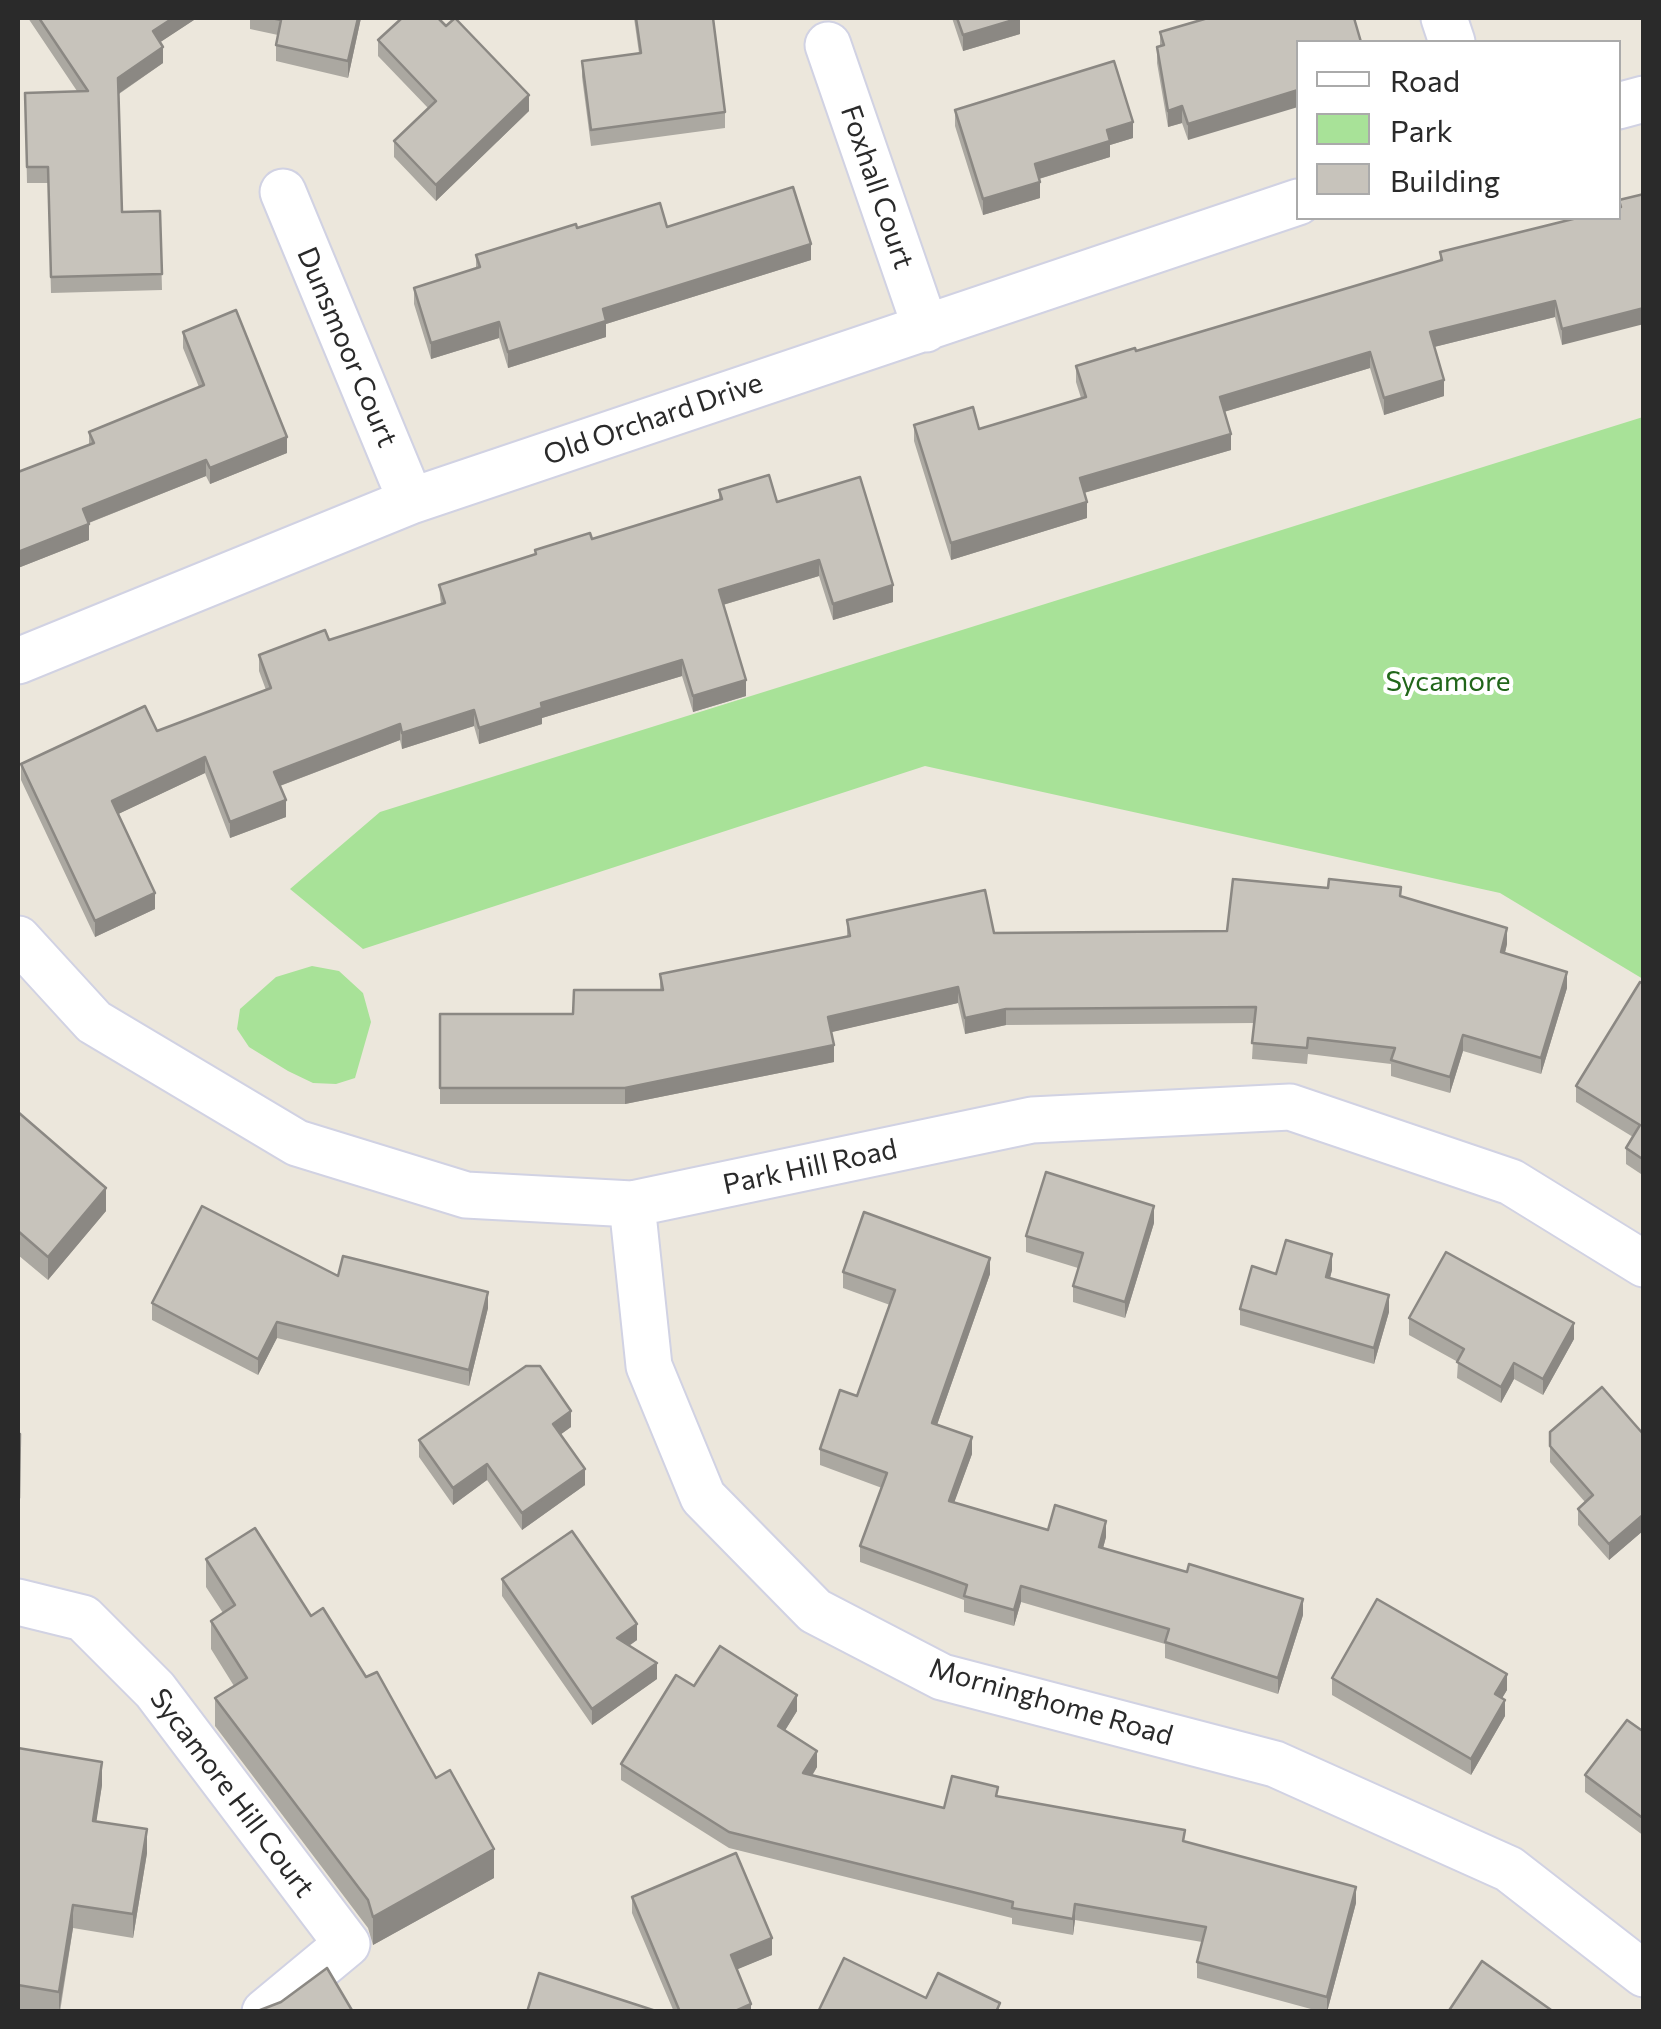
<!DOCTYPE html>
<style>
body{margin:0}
#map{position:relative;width:1661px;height:2029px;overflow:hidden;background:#ece7dc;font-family:Commissioner,sans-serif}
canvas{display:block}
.frame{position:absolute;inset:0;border:20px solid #2a2a2a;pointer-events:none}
.legend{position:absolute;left:1296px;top:40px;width:325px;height:180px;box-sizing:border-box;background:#fff;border:2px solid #aaa;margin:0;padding:12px 18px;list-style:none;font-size:30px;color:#2a2a2a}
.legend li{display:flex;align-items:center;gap:20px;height:50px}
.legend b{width:50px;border:2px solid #aaa}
</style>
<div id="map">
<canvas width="1661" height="2029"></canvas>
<div class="frame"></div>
<ul class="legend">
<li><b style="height:12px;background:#fff"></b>Road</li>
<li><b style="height:28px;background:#a8e298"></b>Park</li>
<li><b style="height:28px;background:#c7c3bb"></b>Building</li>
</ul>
</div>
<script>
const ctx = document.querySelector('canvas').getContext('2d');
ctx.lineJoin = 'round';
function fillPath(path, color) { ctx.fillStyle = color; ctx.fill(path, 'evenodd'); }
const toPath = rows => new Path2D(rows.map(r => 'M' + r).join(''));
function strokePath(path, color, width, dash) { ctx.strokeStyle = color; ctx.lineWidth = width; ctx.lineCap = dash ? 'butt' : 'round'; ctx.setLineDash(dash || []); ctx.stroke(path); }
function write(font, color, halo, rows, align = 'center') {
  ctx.font = font + ' Commissioner,sans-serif'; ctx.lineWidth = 8; ctx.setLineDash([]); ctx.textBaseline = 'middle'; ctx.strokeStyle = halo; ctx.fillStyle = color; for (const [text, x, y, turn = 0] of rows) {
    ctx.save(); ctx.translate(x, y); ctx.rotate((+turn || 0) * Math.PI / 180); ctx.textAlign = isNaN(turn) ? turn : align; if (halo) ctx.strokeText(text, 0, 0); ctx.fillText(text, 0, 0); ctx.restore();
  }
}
fillPath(toPath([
 [1643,417,1643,979,1500,893,925,766,363,949,290,889,380,812],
 [312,966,339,971,363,993,371,1022,355,1078,336,1084,313,1083,288,1071,249,1047,237,1029,240,1009,276,977]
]), '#a8e298');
const minor = toPath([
 [1444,18,1452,42],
 [828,45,926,329],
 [1618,106,1644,99],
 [283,192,411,501],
 [18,661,411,501,1298,202],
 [18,939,94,1022,297,1143,466,1195,632,1204,1032,1120,1290,1107,1511,1182,1644,1264],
 [632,1204,649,1366,703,1497,815,1611,942,1677,1275,1764,1509,1869,1644,1974],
 [18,1602,83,1618,155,1690,347,1944,265,2012]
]);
strokePath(minor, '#d1d2e3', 49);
strokePath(minor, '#fff', 45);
fillPath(toPath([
 [28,18,197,18,160,42,163,63,119,94,122,212,160,211,162,290,51,293,48,183,27,183,25,93,77,91],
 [250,18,361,18,348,78,276,61,276,45,278,35,250,29],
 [634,18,713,18,725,112,725,128,591,146,582,77,582,61,639,53],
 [952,18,1020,18,1020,34,963,51],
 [1208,18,1188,140,1182,123,1168,127,1157,63,1157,47,1160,46,1160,32],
 [446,26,529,111,436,201,394,157,394,141,428,108,378,56,378,40],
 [955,110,1133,138,1110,145,1110,157,1039,179,1040,198,983,215,955,126],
 [1644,194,1562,345,1555,317,1434,347,1444,396,1384,415,1370,368,1224,412,1231,450,1084,493,1087,518,951,560,914,441,914,425,979,429,1081,398,1076,382,1076,366,1136,351,1440,261,1440,252,1618,218,1619,200],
 [667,227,811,260,606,324,606,337,508,368,499,338,431,359,414,304,414,288,476,268,476,255,577,228],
 [183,332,287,453,210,484,206,476,89,523,89,540,18,568,18,472,89,445,89,432,199,387,183,348],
 [719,490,777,502,893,602,833,620,819,576,723,605,746,696,693,712,682,676,542,718,542,724,479,744,474,726,402,749,400,740,280,786,286,817,230,838,205,773,118,814,155,909,95,937,21,780,21,764,157,731,266,690,259,671,259,655,329,640,441,605,439,585,535,555,535,550,592,539,719,500],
 [1401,896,1507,944,1505,953,1567,988,1541,1074,1463,1051,1450,1093,1391,1076,1391,1064,1308,1054,1307,1064,1252,1059,1254,1023,1006,1025,965,1034,958,1003,831,1032,834,1062,625,1104,440,1104,440,1014,573,1014,660,990,660,974,847,936,847,920,994,933,1227,931],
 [1644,984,1644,1176,1626,1164,1626,1148,1633,1137,1576,1102,1576,1086],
 [18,1112,106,1211,48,1280,18,1255],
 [1154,1223,1125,1318,1073,1302,1073,1286,1078,1268,1026,1252,1026,1236],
 [1332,1270,1330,1278,1389,1312,1374,1364,1240,1325,1240,1309,1276,1274],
 [843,1272,990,1274,937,1425,972,1454,954,1502,1048,1530,1106,1537,1103,1548,1303,1615,1278,1694,1165,1658,1165,1644,1021,1602,1014,1626,964,1612,964,1600,860,1562,860,1546,882,1488,820,1465,820,1449,857,1396,890,1305,843,1288],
 [338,1276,488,1308,469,1386,277,1338,258,1375,152,1320,152,1303],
 [1409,1318,1574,1339,1543,1395,1514,1379,1501,1403,1457,1378,1458,1362,1409,1335],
 [571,1427,561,1434,585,1485,522,1530,487,1480,453,1505,419,1457,419,1440],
 [1550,1432,1644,1435,1644,1530,1609,1560,1578,1525,1578,1509,1585,1502,1550,1462],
 [18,1434,20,1434,19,1522,18,1522],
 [206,1559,311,1616,366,1677,436,1778,494,1878,373,1945,368,1928,215,1726,215,1698,234,1686,211,1649,211,1621,223,1613,206,1587],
 [502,1579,637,1640,629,1646,657,1679,592,1725,502,1596],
 [1332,1678,1507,1690,1502,1698,1505,1716,1471,1775,1332,1695],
 [694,1686,797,1711,785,1730,817,1767,812,1776,944,1808,998,1796,1185,1841,1356,1903,1327,2012,1322,2012,1197,1978,1197,1962,1202,1942,1075,1920,1073,1935,1012,1924,1012,1918,729,1848,621,1780,621,1764],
 [1644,1732,1644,1836,1585,1792,1585,1775],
 [18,1748,102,1785,96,1821,147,1853,133,1938,73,1928,60,2012,33,2012,18,2009],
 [632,1897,772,1955,737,1969,751,2012,674,2012,632,1913]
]), '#aba8a1');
fillPath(toPath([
 [173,18,197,18,153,47,153,31],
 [358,18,361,18,348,78,348,61],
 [1020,18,1020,34,963,51,963,35],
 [163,47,163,63,118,94,118,78],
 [1298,90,1298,107,1188,140,1188,124],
 [529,95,529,111,436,201,436,185],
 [1182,106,1182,123,1168,127,1168,111],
 [1133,122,1133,138,1110,145,1110,157,1035,180,1035,164,1107,130],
 [1040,182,1040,198,983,215,983,199],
 [811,244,811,260,606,324,606,337,508,368,508,352,603,309],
 [1555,301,1555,317,1430,348,1430,332],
 [1644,308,1644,324,1562,345,1562,329],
 [499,322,499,338,431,359,431,343],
 [1370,352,1370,368,1220,413,1220,397],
 [1444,380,1444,396,1384,415,1384,398],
 [1231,434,1231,450,1080,494,1080,478],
 [287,437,287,453,210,484,210,468],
 [206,460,206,476,83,525,83,509],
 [1087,502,1087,518,951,560,951,543],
 [89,524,89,540,18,568,18,552],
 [819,560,819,576,719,606,719,590],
 [893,585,893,602,833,620,833,604],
 [682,660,682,676,542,718,542,724,479,744,479,728,541,703],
 [746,680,746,696,693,712,693,696],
 [474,710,474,726,402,749,402,733],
 [400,724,400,740,274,788,274,772],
 [205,757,205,773,112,817,112,801],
 [286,800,286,817,230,838,230,822],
 [155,893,155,909,95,937,95,921],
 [1507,928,1507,944,1501,968,1501,952],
 [1567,972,1567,988,1541,1074,1541,1058],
 [958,987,958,1003,828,1033,828,1017],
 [1006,1009,1006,1025,965,1034,965,1018],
 [1463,1035,1463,1051,1450,1093,1450,1077],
 [834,1045,834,1062,625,1104,625,1088],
 [106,1188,106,1211,48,1280,48,1257],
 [1154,1206,1154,1223,1125,1318,1125,1302],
 [1332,1254,1332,1270,1326,1293,1326,1277],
 [990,1258,990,1274,932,1439,932,1423],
 [488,1292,488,1308,469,1386,469,1370],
 [1389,1295,1389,1312,1374,1364,1374,1348],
 [277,1322,277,1338,258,1375,258,1359],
 [1574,1323,1574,1339,1543,1395,1543,1379],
 [1514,1363,1514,1379,1501,1403,1501,1387],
 [571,1411,571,1427,553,1440,553,1424],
 [972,1437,972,1454,949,1517,949,1501],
 [487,1464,487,1480,453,1505,453,1488],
 [585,1469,585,1485,522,1530,522,1513],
 [1644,1514,1644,1530,1609,1560,1609,1544],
 [1106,1521,1106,1537,1099,1563,1099,1547],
 [1021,1586,1021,1602,1014,1626,1014,1610],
 [1303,1599,1303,1615,1278,1694,1278,1678],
 [637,1624,637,1640,617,1654,617,1638],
 [657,1663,657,1679,592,1725,592,1709],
 [1507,1674,1507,1690,1495,1710,1495,1694],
 [797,1695,797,1711,778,1742,778,1726],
 [1505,1700,1505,1716,1471,1775,1471,1759],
 [817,1751,817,1767,803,1790,803,1773],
 [102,1762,102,1785,93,1844,93,1821],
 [147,1829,147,1853,133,1938,133,1914],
 [494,1849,494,1878,373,1945,373,1917],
 [1356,1887,1356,1903,1327,2012,1327,1997],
 [1075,1904,1075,1920,1073,1935,1073,1919],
 [73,1905,73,1928,59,2012,59,1992],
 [772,1938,772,1955,731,1972,731,1955],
 [751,2004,751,2012,733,2012]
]), '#8b8883');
const building = toPath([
 [39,18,173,18,153,31,163,47,118,78,122,212,160,211,162,274,51,277,48,167,27,167,25,93,88,91,39,18],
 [271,18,358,18,348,61,276,45,281,20,271,18],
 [402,18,438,18,446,26,455,18,529,95,436,185,394,141,436,101,378,40,402,18],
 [636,18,713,18,725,112,591,130,582,61,641,53,636,18],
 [957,18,1020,18,963,35,957,18],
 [1208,18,1354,18,1361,42,1298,42,1298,90,1188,124,1182,106,1168,111,1157,47,1164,45,1160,32,1208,18],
 [1114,61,1133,122,1107,130,1110,141,1035,164,1040,182,983,199,955,110,1114,61],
 [793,187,811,244,603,309,606,321,508,352,499,322,431,343,414,288,480,267,476,255,576,224,577,228,660,203,667,227,793,187],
 [1644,194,1644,308,1562,329,1555,301,1430,332,1444,380,1384,398,1370,352,1220,397,1231,434,1080,478,1087,502,951,543,914,425,973,407,979,429,1086,397,1076,366,1135,348,1136,351,1442,260,1440,252,1577,218,1618,218,1618,207,1621,207,1619,200,1644,194],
 [236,310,287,437,210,468,206,460,83,509,89,524,18,552,18,472,94,443,89,432,204,385,183,332,236,310],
 [769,475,777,502,860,477,893,585,833,604,819,560,719,590,746,680,693,696,682,660,541,703,542,708,479,728,474,710,402,733,400,724,274,772,286,800,230,822,205,757,112,801,155,893,95,921,21,764,145,706,157,731,271,688,259,655,325,630,329,640,445,603,439,585,536,554,535,550,590,533,592,539,722,499,719,490,769,475],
 [1233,879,1328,888,1329,879,1401,887,1400,896,1507,928,1501,952,1567,972,1541,1058,1463,1035,1450,1077,1391,1060,1395,1048,1308,1038,1307,1048,1252,1043,1256,1007,1006,1009,965,1018,958,987,828,1017,834,1045,625,1088,440,1088,440,1014,573,1014,574,990,663,990,660,974,850,936,847,920,985,890,994,933,1227,931,1233,879],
 [1640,982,1644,984,1644,1160,1626,1148,1640,1125,1576,1086,1640,982],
 [18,1112,106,1188,48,1257,18,1231,18,1112],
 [1046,1172,1154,1206,1125,1302,1073,1286,1083,1253,1026,1236,1046,1172],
 [202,1206,338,1276,343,1256,488,1292,469,1370,277,1322,258,1359,152,1303,202,1206],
 [864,1212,990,1258,932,1423,972,1437,949,1501,1048,1530,1055,1505,1106,1521,1099,1547,1187,1572,1189,1564,1303,1599,1278,1678,1165,1642,1169,1629,1021,1586,1014,1610,964,1596,967,1585,860,1546,887,1473,820,1449,840,1390,857,1396,895,1290,843,1272,864,1212],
 [1286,1240,1332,1254,1326,1277,1389,1295,1374,1348,1240,1309,1252,1266,1276,1274,1286,1240],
 [1446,1252,1574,1323,1543,1379,1514,1363,1501,1387,1457,1362,1464,1349,1409,1318,1446,1252],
 [526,1366,540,1366,571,1411,553,1424,585,1469,522,1513,487,1464,453,1488,419,1440,526,1366],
 [1602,1387,1644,1435,1644,1514,1609,1544,1578,1509,1593,1495,1550,1446,1550,1432,1602,1387],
 [18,1434,20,1434,19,1498,18,1498,18,1434],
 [255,1528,311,1616,323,1608,366,1677,377,1672,436,1778,450,1770,494,1849,373,1917,368,1900,215,1698,247,1678,211,1621,235,1605,206,1559,255,1528],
 [572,1531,637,1624,617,1638,657,1663,592,1709,502,1579,572,1531],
 [1377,1599,1507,1674,1495,1694,1505,1700,1471,1759,1332,1678,1377,1599],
 [720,1646,797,1695,778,1726,817,1751,803,1773,944,1808,952,1776,998,1787,996,1796,1185,1830,1183,1841,1356,1887,1327,1997,1197,1962,1206,1927,1075,1904,1073,1919,1012,1908,1013,1902,729,1832,621,1764,676,1675,694,1686,720,1646],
 [1627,1720,1644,1732,1644,1819,1585,1775,1627,1720],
 [18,1748,102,1762,93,1821,147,1829,133,1914,73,1905,59,1992,18,1985,18,1748],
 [736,1853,772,1938,731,1955,751,2004,733,2012,680,2012,632,1897,736,1853],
 [844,1958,926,1998,938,1973,1000,2003,996,2012,818,2012,844,1958],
 [1482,1961,1554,2012,1448,2012,1482,1961],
 [327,1968,353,2012,255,2012,281,2002,327,1968],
 [539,1973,659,2012,527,2012,539,1973]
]);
fillPath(building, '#c7c3bb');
strokePath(building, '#8b8883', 2.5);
write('28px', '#2a2a2a', '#fff', [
 ["Foxhall Court",877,187,71],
 ["Dunsmoor Court",347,347,67],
 ["Old Orchard Drive",653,419,-19],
 ["Park Hill Road",810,1167,-12],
 ["Morninghome Road",1051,1702,16],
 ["Sycamore Hill Court",232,1793,53]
]);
write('28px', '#21661a', '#fff', [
 ["Sycamore",1448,682]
]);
</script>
